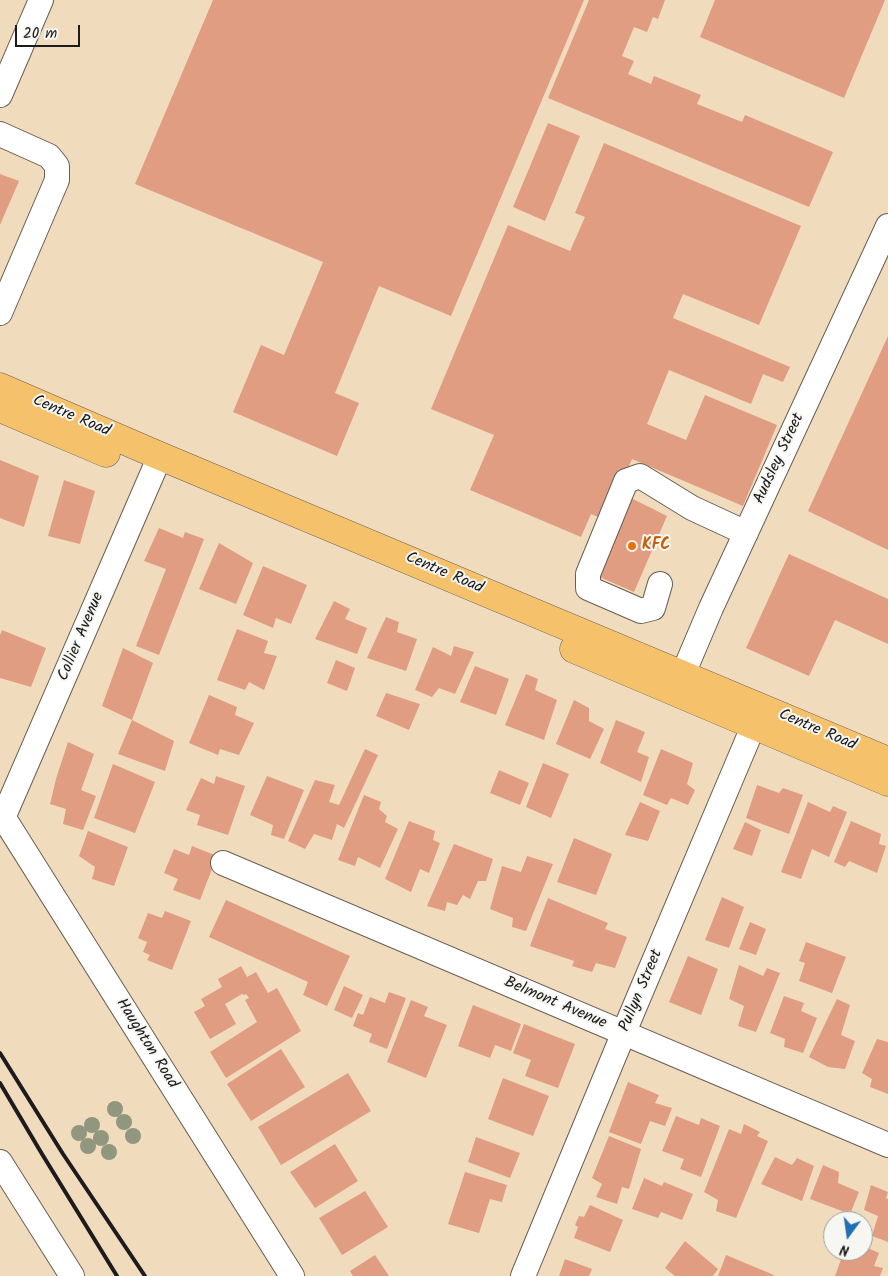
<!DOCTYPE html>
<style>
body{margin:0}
#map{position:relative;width:888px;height:1276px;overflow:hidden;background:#f1dbbd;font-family:Kalam,sans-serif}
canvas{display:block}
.north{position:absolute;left:823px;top:1211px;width:50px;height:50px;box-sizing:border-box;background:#f6f6f2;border:1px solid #9f9f9c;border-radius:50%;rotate:194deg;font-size:14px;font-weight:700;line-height:20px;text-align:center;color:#1c1c1c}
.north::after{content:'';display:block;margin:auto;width:18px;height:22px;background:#1f6fb2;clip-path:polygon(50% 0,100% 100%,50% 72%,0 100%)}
.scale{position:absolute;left:15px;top:25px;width:65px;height:22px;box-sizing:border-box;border:2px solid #1c1c1c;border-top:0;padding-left:6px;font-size:15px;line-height:18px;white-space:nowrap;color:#1c1c1c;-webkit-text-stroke:4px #f6f6f2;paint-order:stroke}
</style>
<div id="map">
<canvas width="888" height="1276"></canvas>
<div class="north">N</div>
<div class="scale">20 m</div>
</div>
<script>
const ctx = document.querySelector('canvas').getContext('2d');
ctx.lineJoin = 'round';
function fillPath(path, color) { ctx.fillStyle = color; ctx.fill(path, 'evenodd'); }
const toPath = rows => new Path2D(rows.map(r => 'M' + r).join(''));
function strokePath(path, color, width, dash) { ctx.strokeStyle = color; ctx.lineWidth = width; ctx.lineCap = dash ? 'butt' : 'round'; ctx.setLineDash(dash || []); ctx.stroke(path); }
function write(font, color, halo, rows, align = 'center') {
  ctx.font = font + ' Kalam,sans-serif'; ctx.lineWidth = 4; ctx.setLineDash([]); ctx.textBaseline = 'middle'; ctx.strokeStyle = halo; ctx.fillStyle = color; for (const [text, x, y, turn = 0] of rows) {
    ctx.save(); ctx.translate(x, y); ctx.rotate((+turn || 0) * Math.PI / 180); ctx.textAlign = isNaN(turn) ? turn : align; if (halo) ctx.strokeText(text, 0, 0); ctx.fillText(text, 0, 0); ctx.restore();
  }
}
fillPath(toPath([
 [213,0,584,0,451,316,379,286,335,393,359,403,337,456,233,412,261,345,284,355,323,262,135,184],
 [589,0,665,0,658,19,653,17,647,32,634,27,622,56,634,61,628,74,651,84,654,76,701,95,697,104,742,122,745,115,833,152,809,207,548,98],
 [715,0,885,0,844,98,700,37],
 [548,123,580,136,545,221,513,207],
 [604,143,801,226,759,325,683,294,673,318,790,367,783,382,763,374,751,404,669,370,647,424,686,440,705,395,777,425,743,506,632,459,606,520,591,514,581,537,470,490,494,435,431,409,508,225,570,251,585,217,575,213],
 [0,174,19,181,0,225],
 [888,336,888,550,808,511],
 [0,460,39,476,24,527,0,518],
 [64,480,95,491,80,544,48,536],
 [629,497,667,516,634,592,597,576],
 [159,528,183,538,185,532,204,539,159,655,136,646,166,569,144,561],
 [219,543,253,563,236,604,199,589],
 [789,554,888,599,888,644,835,620,809,676,746,648],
 [263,566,307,585,291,624,276,618,273,628,243,615],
 [334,601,350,609,345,619,367,628,357,654,315,639],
 [386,617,399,622,397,632,417,639,406,671,367,658],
 [237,629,268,641,264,653,277,656,264,690,249,682,245,690,217,680],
 [2,630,46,648,31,687,0,678,0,635],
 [454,646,474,652,455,694,439,688,432,697,415,690,433,647,451,656],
 [123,648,153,663,132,720,102,706],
 [336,660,355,668,347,691,327,683],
 [475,666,509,679,496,715,460,702],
 [526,674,538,679,535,690,557,700,544,740,505,725],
 [386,693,420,704,409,730,376,716],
 [209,695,237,707,235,715,254,723,239,755,220,749,218,755,189,743],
 [574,700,589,708,589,721,604,729,590,759,556,744],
 [132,720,174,741,165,771,118,754],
 [616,720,645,732,637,752,649,757,641,782,600,763],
 [68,742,94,754,81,790,96,796,83,830,63,824,66,809,50,804,56,779],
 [365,749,378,755,344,828,337,824,332,840,314,834,305,849,288,841,315,780,335,785,329,802,339,805],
 [661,749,693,763,687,784,695,790,688,805,671,798,667,805,643,795],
 [543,763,569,774,551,818,526,807],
 [113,764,155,782,135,833,94,818],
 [499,770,529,783,520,805,490,793],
 [216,776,245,786,228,835,197,825,200,815,186,810,201,778,214,784],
 [267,776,304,790,284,839,271,835,273,825,250,815],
 [757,785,779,793,783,788,803,795,789,834,746,818],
 [364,795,381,802,379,809,387,816,385,822,398,829,380,868,358,857,355,866,338,860],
 [640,802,660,811,648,841,625,835],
 [808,802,830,812,833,806,847,812,829,857,812,849,801,879,781,872],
 [409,821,435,831,433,840,440,843,429,873,420,869,411,892,385,879],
 [851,821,881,834,879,844,886,846,877,873,849,861,845,867,834,862],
 [745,822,761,830,752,856,733,849],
 [88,831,128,847,114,886,92,879,95,867,79,856],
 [574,838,612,854,596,895,557,882],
 [454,844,493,859,486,881,478,881,470,899,463,895,457,905,447,902,445,911,427,906],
 [192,846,217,856,200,900,173,890,178,879,164,873,174,849,189,855],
 [527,856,553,864,526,931,512,927,513,918,490,909,502,866,521,872],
 [722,897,744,907,729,948,705,940],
 [548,898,608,923,605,929,627,937,615,968,596,963,592,972,572,966,574,961,530,946],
 [226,900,350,956,327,1006,303,995,308,982,209,937],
 [165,911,191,921,172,970,147,960,150,955,143,952,147,942,138,938,148,913,162,918],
 [750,922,766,929,756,955,739,949],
 [806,942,846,957,832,993,799,981,805,963,799,961],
 [688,956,718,969,701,1015,669,1002],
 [739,965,763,976,767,968,780,973,756,1032,738,1026,744,1006,729,999],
 [241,966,247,977,256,972,268,993,277,988,301,1031,226,1078,210,1052,257,1022,245,1000,249,998,246,994,244,995,242,994,225,1004,236,1024,210,1039,194,1012,205,1006,201,999,222,987,218,979],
 [344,986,363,995,352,1018,334,1010],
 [389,992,406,998,387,1049,369,1042,372,1034,353,1026,358,1013,363,1015,370,997,385,1003],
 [784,996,804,1003,801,1011,817,1018,803,1053,784,1047,785,1039,770,1033],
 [837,999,850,1005,841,1035,855,1041,845,1069,828,1067,809,1057],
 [411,1000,428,1007,424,1016,447,1025,426,1078,387,1062],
 [473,1005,521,1024,511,1051,495,1045,490,1058,458,1046],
 [524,1024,575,1044,558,1088,525,1076,531,1060,513,1053],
 [877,1039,888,1042,888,1094,870,1087,872,1079,862,1073],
 [281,1049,305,1087,251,1121,227,1084],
 [348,1073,371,1111,281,1165,258,1127],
 [503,1078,549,1096,533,1136,488,1119],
 [628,1082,659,1095,655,1103,672,1108,665,1126,650,1121,641,1144,609,1132],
 [676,1116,699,1125,701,1118,720,1126,701,1177,680,1169,684,1159,662,1151],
 [744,1124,760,1132,757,1136,768,1141,736,1218,716,1211,718,1200,704,1192,729,1129,741,1134],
 [609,1136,641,1149,629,1189,622,1187,617,1204,596,1197,602,1184,592,1178],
 [476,1137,520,1153,510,1178,468,1162],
 [335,1144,358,1181,315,1208,290,1172],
 [775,1157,792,1165,797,1158,814,1166,802,1201,761,1184],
 [823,1165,839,1172,838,1183,859,1192,850,1214,810,1199],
 [465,1172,507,1185,502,1202,490,1199,479,1233,448,1224],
 [644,1178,662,1186,664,1182,693,1194,682,1220,661,1212,658,1218,632,1209],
 [871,1185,888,1192,886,1198,888,1199,888,1242,872,1236,878,1216,864,1210],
 [365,1191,388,1227,342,1255,319,1218],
 [590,1205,623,1220,610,1252,574,1238,578,1227,575,1225,579,1216,584,1217],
 [685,1241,718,1269,713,1276,675,1276,665,1268],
 [863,1246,879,1253,874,1266,883,1268,880,1276,835,1276,844,1251,863,1251],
 [375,1255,389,1276,353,1276,350,1271],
 [726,1255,774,1275,773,1276,718,1276],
 [565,1259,592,1269,589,1276,559,1276]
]), '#e09d82');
const minor = toPath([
 [0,95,41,0],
 [0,134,49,156,57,166,57,180,0,313],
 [660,584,653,608,641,611,588,588,588,574,626,481,640,476,692,508,746,533],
 [677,691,683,674,711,608,888,226],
 [0,812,292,1276],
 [3,818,160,456],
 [223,863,888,1145],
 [0,1162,72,1276],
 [523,1276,632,1013,761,708]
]);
const major = toPath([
 [0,387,160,456,888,761],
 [0,408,106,453],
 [574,649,888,782]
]);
strokePath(minor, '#675f54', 26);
strokePath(major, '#675f54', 29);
strokePath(minor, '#fff', 24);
strokePath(major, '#f5c16b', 28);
strokePath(toPath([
 [0,1053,63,1154,145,1276],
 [0,1083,42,1154,117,1276]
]), '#1c1c1c', 4);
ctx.fillStyle = '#90977e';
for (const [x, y] of [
 [115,1109],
 [124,1122],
 [92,1125],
 [79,1133],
 [133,1136],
 [101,1138],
 [88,1146],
 [109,1152]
]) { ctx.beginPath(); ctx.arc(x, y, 8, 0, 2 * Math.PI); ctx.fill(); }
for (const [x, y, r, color] of [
 [632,546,5,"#e8710a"]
]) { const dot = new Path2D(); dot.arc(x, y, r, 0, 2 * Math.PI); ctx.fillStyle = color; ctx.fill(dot); strokePath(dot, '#f6f6f2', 2); }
write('16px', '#1c1c1c', '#f6f6f2', [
 ["Centre Road",71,417,23],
 ["Audsley Street",780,459,-65],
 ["Centre Road",444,574,23],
 ["Collier Avenue",82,637,-67],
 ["Centre Road",817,731,23],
 ["Pullyn Street",642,991,-67],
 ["Belmont Avenue",555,1004,23],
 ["Haughton Road",146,1044,58]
]);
write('bold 16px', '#c56008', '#f6f6f2', [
 ["KFC",642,546]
], 'left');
</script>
